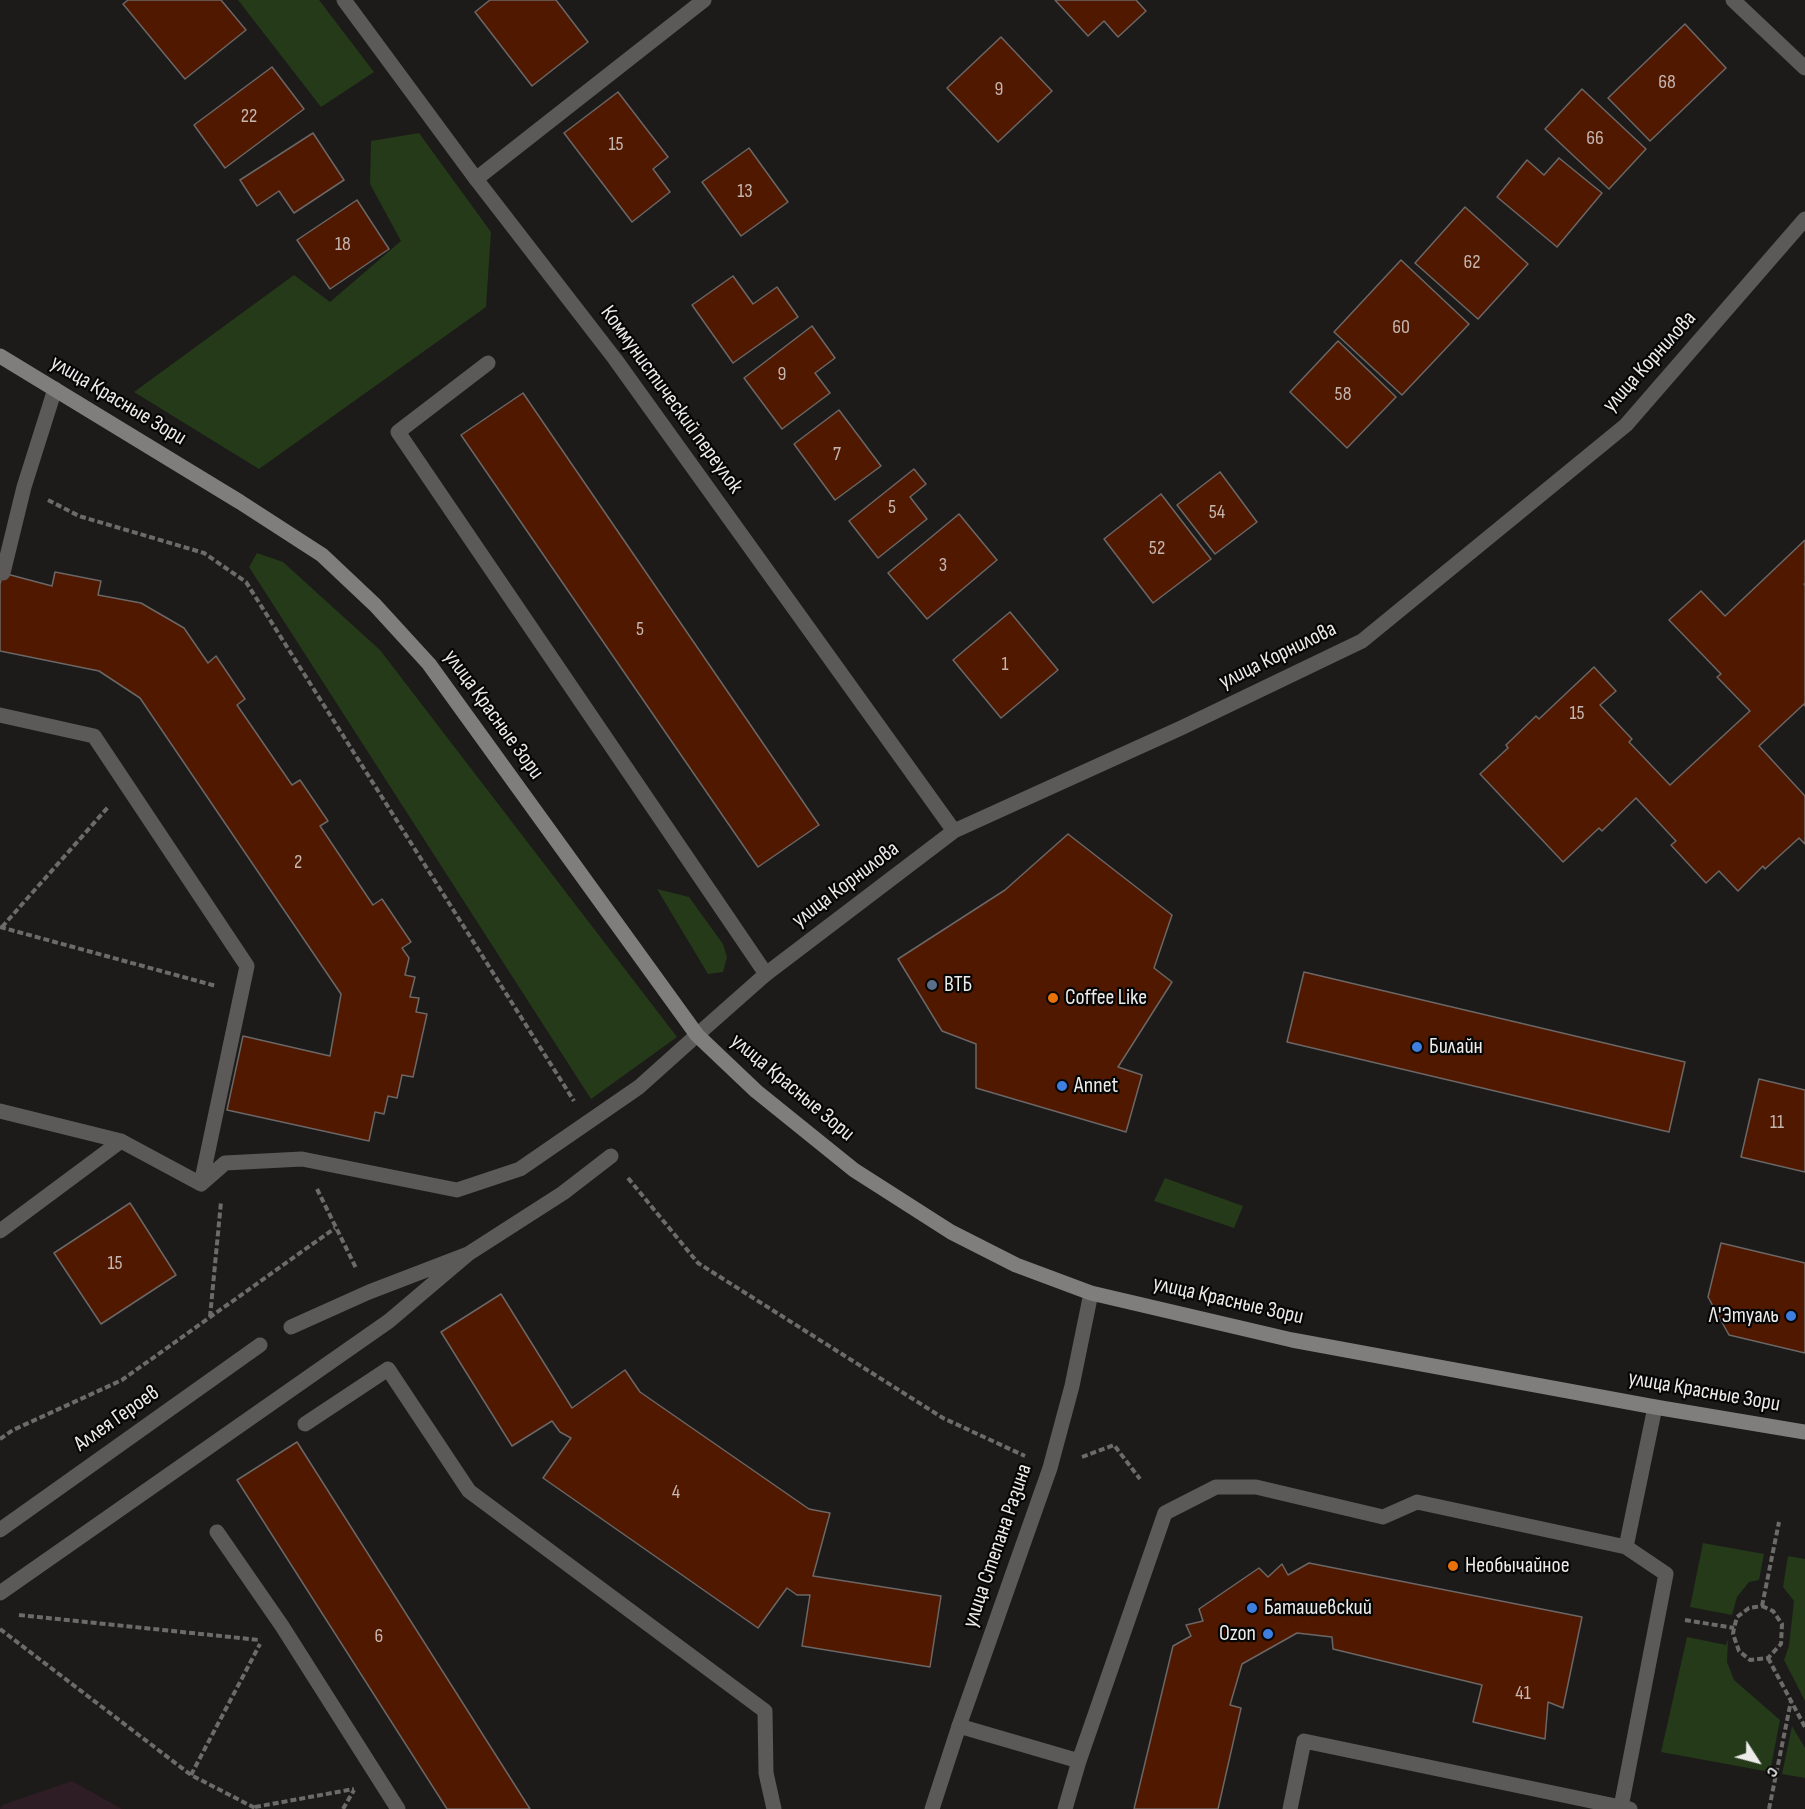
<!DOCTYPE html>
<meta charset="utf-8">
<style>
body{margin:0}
#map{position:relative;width:1805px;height:1809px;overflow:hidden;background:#1c1b19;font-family:"Sofia Sans Condensed",sans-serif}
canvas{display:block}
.north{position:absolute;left:1727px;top:1731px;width:60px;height:60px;-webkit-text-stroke:4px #070606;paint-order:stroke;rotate:126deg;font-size:16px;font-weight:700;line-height:24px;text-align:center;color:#ecebea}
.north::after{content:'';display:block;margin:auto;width:21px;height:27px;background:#ecebea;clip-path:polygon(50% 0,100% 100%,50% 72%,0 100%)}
</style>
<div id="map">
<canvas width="1805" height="1809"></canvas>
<div class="north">С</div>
</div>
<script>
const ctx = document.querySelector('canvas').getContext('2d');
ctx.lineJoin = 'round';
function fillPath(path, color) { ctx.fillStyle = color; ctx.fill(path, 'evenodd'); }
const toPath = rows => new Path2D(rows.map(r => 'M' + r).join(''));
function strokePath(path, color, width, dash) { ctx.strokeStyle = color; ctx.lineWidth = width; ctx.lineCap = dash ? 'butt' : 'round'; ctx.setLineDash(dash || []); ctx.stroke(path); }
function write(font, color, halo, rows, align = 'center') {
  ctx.font = font + ' "Sofia Sans Condensed",sans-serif'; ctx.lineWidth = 4.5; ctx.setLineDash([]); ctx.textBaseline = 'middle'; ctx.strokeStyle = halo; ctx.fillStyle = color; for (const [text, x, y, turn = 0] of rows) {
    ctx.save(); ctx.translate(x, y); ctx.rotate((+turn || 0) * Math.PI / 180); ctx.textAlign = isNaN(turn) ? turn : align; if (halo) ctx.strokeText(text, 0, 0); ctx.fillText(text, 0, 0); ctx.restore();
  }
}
fillPath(toPath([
 [72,1781,122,1809,0,1809,2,1805]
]), '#2e1d24');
fillPath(toPath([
 [238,0,319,0,374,72,321,107],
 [419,133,491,232,486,307,259,469,134,392,294,275,330,302,401,241,370,184,371,141],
 [257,553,283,562,380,650,677,1037,591,1099,249,567],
 [657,889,689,897,723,944,727,957,723,972,708,974],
 [1165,1178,1243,1206,1234,1228,1154,1201],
 [1703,1543,1764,1554,1759,1580,1749,1582,1737,1597,1732,1615,1690,1607],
 [1788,1556,1805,1559,1805,1701,1784,1660,1789,1646,1794,1601,1783,1587],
 [1687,1637,1726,1645,1728,1639,1727,1662,1734,1680,1780,1720,1770,1772,1661,1752],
 [1792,1726,1805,1748,1805,1778,1782,1774]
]), '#243a19');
const building = toPath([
 [128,0,221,0,246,30,185,79,123,4,128,0],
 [490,0,556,0,588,42,532,86,475,12,490,0],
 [1055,0,1136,0,1146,11,1118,37,1104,21,1088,36,1055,0],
 [1685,24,1726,68,1650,141,1608,98,1685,24],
 [1001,37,1052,91,998,142,947,88,1001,37],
 [272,67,304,109,225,168,194,125,272,67],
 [1582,89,1646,149,1609,189,1545,129,1582,89],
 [618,92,668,157,653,169,670,192,632,222,564,133,618,92],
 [313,133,344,180,294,213,279,191,257,206,240,180,313,133],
 [749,148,788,202,741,236,702,182,749,148],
 [1559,158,1602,193,1557,247,1497,197,1527,160,1544,175,1559,158],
 [357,200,389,249,330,289,297,240,357,200],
 [1465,207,1528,264,1478,319,1415,263,1465,207],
 [1401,260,1469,324,1402,395,1334,332,1401,260],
 [733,276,753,304,777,287,798,317,733,363,692,305,733,276],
 [812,326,835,358,815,373,830,393,782,429,744,378,812,326],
 [1338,341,1396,397,1347,448,1290,392,1338,341],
 [523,393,819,825,758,867,461,435,523,393],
 [839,410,881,466,835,500,794,444,839,410],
 [914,469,926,484,910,497,927,519,878,558,849,521,914,469],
 [1220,472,1257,522,1215,554,1177,505,1220,472],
 [1161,494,1211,559,1153,603,1104,539,1161,494],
 [959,514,997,560,927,619,888,573,959,514],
 [1805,540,1805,583,1804,584,1805,586,1805,706,1804,704,1759,746,1805,796,1805,844,1799,838,1765,869,1763,866,1738,891,1719,871,1706,883,1671,845,1676,841,1636,798,1602,831,1599,828,1563,862,1480,774,1508,748,1506,745,1536,716,1539,719,1594,667,1616,691,1600,705,1632,739,1629,742,1670,785,1750,711,1717,677,1721,674,1669,620,1701,591,1725,616,1805,540],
 [55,572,101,581,98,595,141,603,184,628,208,663,216,656,245,699,237,705,292,785,300,780,328,821,320,826,373,905,382,899,411,942,402,948,409,958,405,975,415,977,410,997,419,998,416,1012,427,1014,413,1077,402,1075,397,1098,388,1096,384,1114,375,1112,369,1141,227,1110,243,1036,330,1056,341,994,140,698,99,671,0,651,0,584,3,573,52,586,55,572],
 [1010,612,1058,670,1001,718,953,660,1010,612],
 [1068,834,1172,915,1154,968,1172,982,1118,1067,1142,1075,1126,1132,976,1088,976,1044,942,1031,898,959,1005,890,1068,834],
 [1304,972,1685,1062,1669,1132,1287,1042,1304,972],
 [1759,1079,1805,1090,1805,1172,1741,1157,1759,1079],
 [130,1203,176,1275,101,1324,54,1253,130,1203],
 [1721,1243,1805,1263,1805,1353,1729,1335,1708,1297,1721,1243],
 [501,1294,572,1408,625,1370,640,1392,809,1509,830,1513,813,1576,941,1596,930,1667,802,1646,810,1595,797,1595,787,1588,758,1628,543,1478,571,1438,560,1432,552,1421,512,1446,441,1332,501,1294],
 [297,1442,530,1809,447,1809,237,1480,297,1442],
 [1309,1563,1582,1617,1563,1708,1548,1702,1545,1739,1473,1722,1482,1685,1333,1649,1332,1637,1297,1633,1242,1664,1230,1705,1241,1708,1218,1809,1134,1809,1173,1646,1191,1636,1186,1625,1203,1621,1199,1609,1259,1568,1268,1577,1282,1564,1288,1575,1309,1563]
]);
fillPath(building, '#511800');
strokePath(building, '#6a6766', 1.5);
strokePath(toPath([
 [48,500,79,516,204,553,246,582,574,1101],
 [0,927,216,986],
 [2,927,109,806],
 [628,1178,698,1263,943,1418,1025,1456],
 [317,1189,356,1268],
 [210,1317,221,1202],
 [0,1439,13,1430,122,1380,335,1228],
 [1082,1457,1114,1445,1140,1479],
 [1762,1606,1773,1611,1782,1624,1781,1644,1768,1658,1750,1660,1739,1651,1733,1634,1734,1628,1737,1617,1749,1608,1762,1606],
 [1762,1606,1779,1522],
 [19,1615,259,1640],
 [1685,1620,1734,1628],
 [0,1629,191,1775,257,1809],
 [1768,1658,1805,1727],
 [191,1775,260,1644],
 [255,1807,354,1789],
 [343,1809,354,1790],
 [1769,1809,1791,1701]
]), '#6c6b69', 4, [6, 3]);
strokePath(toPath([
 [476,179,704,0],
 [488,363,398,432,766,974],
 [3,573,24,487,55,389],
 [0,715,94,736,247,966,201,1184],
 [0,1111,121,1141,201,1184,225,1163,302,1159,457,1190,520,1169,639,1087,697,1035],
 [0,1231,121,1141],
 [305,1424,388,1369,469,1491,765,1711,766,1773,774,1809],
 [217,1532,282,1626,398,1809],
 [959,1726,1079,1761],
 [1621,1807,1666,1574,1626,1547,1655,1407],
 [1065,1809,1079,1761,1165,1513,1216,1487,1256,1487,1383,1517,1417,1502,1626,1547],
 [1290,1809,1304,1741,1630,1809]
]), '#5b5a59', 15);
strokePath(toPath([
 [291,1327,369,1292,468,1254,563,1193,611,1156],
 [0,1530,260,1345],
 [0,1593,389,1321,468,1254]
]), '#5b5a59', 15);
strokePath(toPath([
 [344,0,476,179,615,359,954,831],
 [1733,0,1805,68],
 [697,1035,766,974,954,831,1181,728,1362,641,1626,425,1805,219],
 [932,1809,959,1726,1050,1468,1072,1386,1091,1293]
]), '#5b5a59', 15);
strokePath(toPath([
 [0,356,240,502,322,555,375,605,429,664,697,1035,756,1091,854,1170,951,1232,1016,1265,1091,1293,1292,1340,1655,1407,1805,1432]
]), '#807e7d', 15);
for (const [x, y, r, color] of [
 [932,985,6,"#5c6f8a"],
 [1053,998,6,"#e8710a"],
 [1417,1047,6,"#3f7fe0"],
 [1062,1086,6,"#3f7fe0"],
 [1791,1316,6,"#3f7fe0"],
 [1453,1566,6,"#e8710a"],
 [1252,1608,6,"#3f7fe0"],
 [1268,1634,6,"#3f7fe0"]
]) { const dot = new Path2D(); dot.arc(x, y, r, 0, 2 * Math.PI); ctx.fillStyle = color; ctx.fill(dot); strokePath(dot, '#070606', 2); }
write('20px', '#c5b6b0', null, [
 ["68",1667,83],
 ["9",999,90],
 ["22",249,117],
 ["66",1595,139],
 ["15",616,145],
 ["13",745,192],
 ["18",343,245],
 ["62",1472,263],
 ["60",1401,328],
 ["9",782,375],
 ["58",1343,395],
 ["7",837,455],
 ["5",892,508],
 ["54",1217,513],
 ["52",1157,549],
 ["3",943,566],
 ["5",640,630],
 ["1",1005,665],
 ["15",1577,714],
 ["2",298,863],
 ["11",1777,1123],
 ["15",115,1264],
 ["4",676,1493],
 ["6",379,1637],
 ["41",1523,1694]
]);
write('22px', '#ecebea', '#070606', [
 ["улица Корнилова",1650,362,-48],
 ["Коммунистический переулок",671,400,54],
 ["улица Красные Зори",118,401,31],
 ["улица Корнилова",1278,656,-26],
 ["улица Красные Зори",493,715,54],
 ["улица Корнилова",846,885,-37],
 ["улица Красные Зори",792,1088,40],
 ["улица Красные Зори",1228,1301,13],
 ["улица Красные Зори",1704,1392,10],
 ["Аллея Героев",117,1419,-35],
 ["улица Степана Разина",998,1546,-71]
]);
write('22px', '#ecebea', '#070606', [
 ["ВТБ",944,985],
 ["Coffee Like",1065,998],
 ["Билайн",1429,1047],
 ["Annet",1074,1086],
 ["Л'Этуаль",1779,1316,"right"],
 ["Необычайное",1465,1566],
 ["Баташевский",1264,1608],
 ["Ozon",1256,1634,"right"]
], 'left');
</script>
